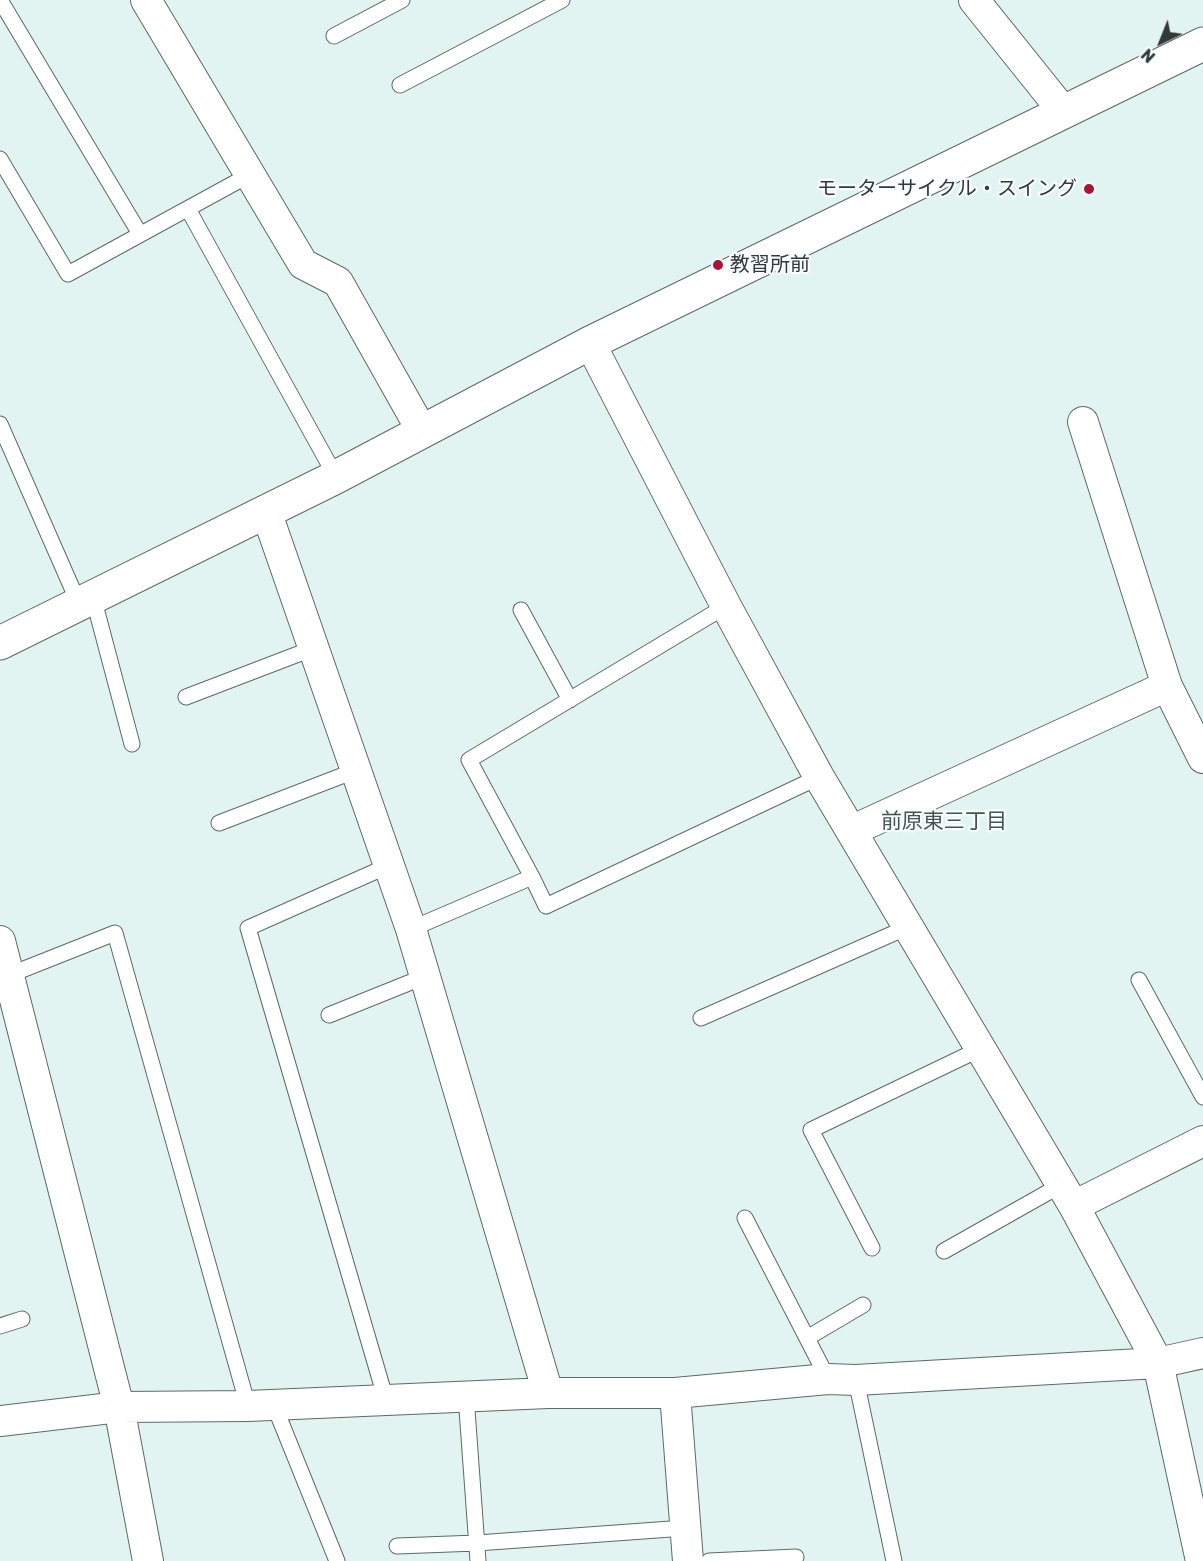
<!DOCTYPE html>
<meta charset="utf-8">
<style>
body{margin:0}
#map{position:relative;width:1203px;height:1561px;overflow:hidden;background:#e2f4f1;font-family:Rubik,sans-serif}
canvas{display:block}
.north{position:absolute;left:1131px;top:12px;width:60px;height:60px;-webkit-text-stroke:4px #f7fefd;paint-order:stroke;rotate:223deg;font-size:16px;font-weight:700;line-height:24px;text-align:center;color:#323938}
.north::after{content:'';display:block;margin:auto;width:21px;height:27px;background:#323938;clip-path:polygon(50% 0,100% 100%,50% 72%,0 100%)}
</style>
<div id="map">
<canvas width="1203" height="1561"></canvas>
<div class="north">N</div>
</div>
<script>
const ctx = document.querySelector('canvas').getContext('2d');
ctx.lineJoin = 'round';
const toPath = rows => new Path2D(rows.map(r => 'M' + r).join(''));
function strokePath(path, color, width, dash) { ctx.strokeStyle = color; ctx.lineWidth = width; ctx.lineCap = dash ? 'butt' : 'round'; ctx.setLineDash(dash || []); ctx.stroke(path); }
function write(font, color, halo, rows, align = 'center') {
  ctx.font = font + ' Rubik,"Noto Sans JP",sans-serif'; ctx.lineWidth = 4.5; ctx.setLineDash([]); ctx.textBaseline = 'middle'; ctx.strokeStyle = halo; ctx.fillStyle = color; for (const [text, x, y, turn = 0] of rows) {
    ctx.save(); ctx.translate(x, y); ctx.rotate((+turn || 0) * Math.PI / 180); ctx.textAlign = isNaN(turn) ? turn : align; if (halo) ctx.strokeText(text, 0, 0); ctx.fillText(text, 0, 0); ctx.restore();
  }
}
const service = toPath([
 [0,0,140,234],
 [334,36,402,0],
 [400,85,562,0],
 [0,159,68,274,251,174],
 [188,209,336,477],
 [0,424,79,604],
 [93,597,132,744],
 [521,610,570,700],
 [186,697,314,648],
 [219,823,357,770],
 [532,877,469,760,726,606],
 [411,929,532,877,546,906,819,777],
 [9,975,115,933,248,1406],
 [1139,980,1203,1097],
 [329,1015,426,976],
 [701,1018,908,927],
 [745,1218,828,1379],
 [872,1248,811,1130,980,1049],
 [944,1251,1061,1185],
 [0,1326,22,1319],
 [807,1338,863,1305],
 [856,1380,894,1561],
 [466,1396,478,1561],
 [386,1400,248,928,390,865],
 [274,1405,337,1561],
 [397,1546,477,1543,685,1528],
 [709,1561,796,1557]
]);
const minor = toPath([
 [146,0,303,264,338,282,422,431],
 [974,0,1063,111],
 [590,343,726,606,819,777,1074,1206,1158,1363,1201,1561],
 [1083,422,1167,686,1203,758],
 [266,511,411,929,548,1393],
 [851,831,1167,686],
 [0,941,119,1407,148,1561],
 [1074,1206,1203,1141],
 [675,1393,688,1561],
 [0,1421,119,1407,248,1406,548,1393,675,1393,828,1379,856,1380,1158,1363,1203,1353]
]);
const tertiary = toPath([
 [0,643,336,477,590,343,1203,44]
]);
strokePath(service, '#5b6a68', 17);
strokePath(minor, '#5b6a68', 32);
strokePath(tertiary, '#5b6a68', 35);
strokePath(service, '#fff', 15);
strokePath(minor, '#fff', 30);
strokePath(tertiary, '#fff', 33);
for (const [x, y, r, color] of [
 [1089,189,6,"#aa1437"],
 [718,265,6,"#aa1437"]
]) { const dot = new Path2D(); dot.arc(x, y, r, 0, 2 * Math.PI); ctx.fillStyle = color; ctx.fill(dot); strokePath(dot, '#f7fefd', 2); }
write('20px', '#323938', '#f7fefd', [
 ["モーターサイクル・スイング",1077,189],
 ["教習所前",730,265,"left"]
], 'right');
write('21px', '#445452', '#f7fefd', [
 ["前原東三丁目",944,822]
]);
</script>
